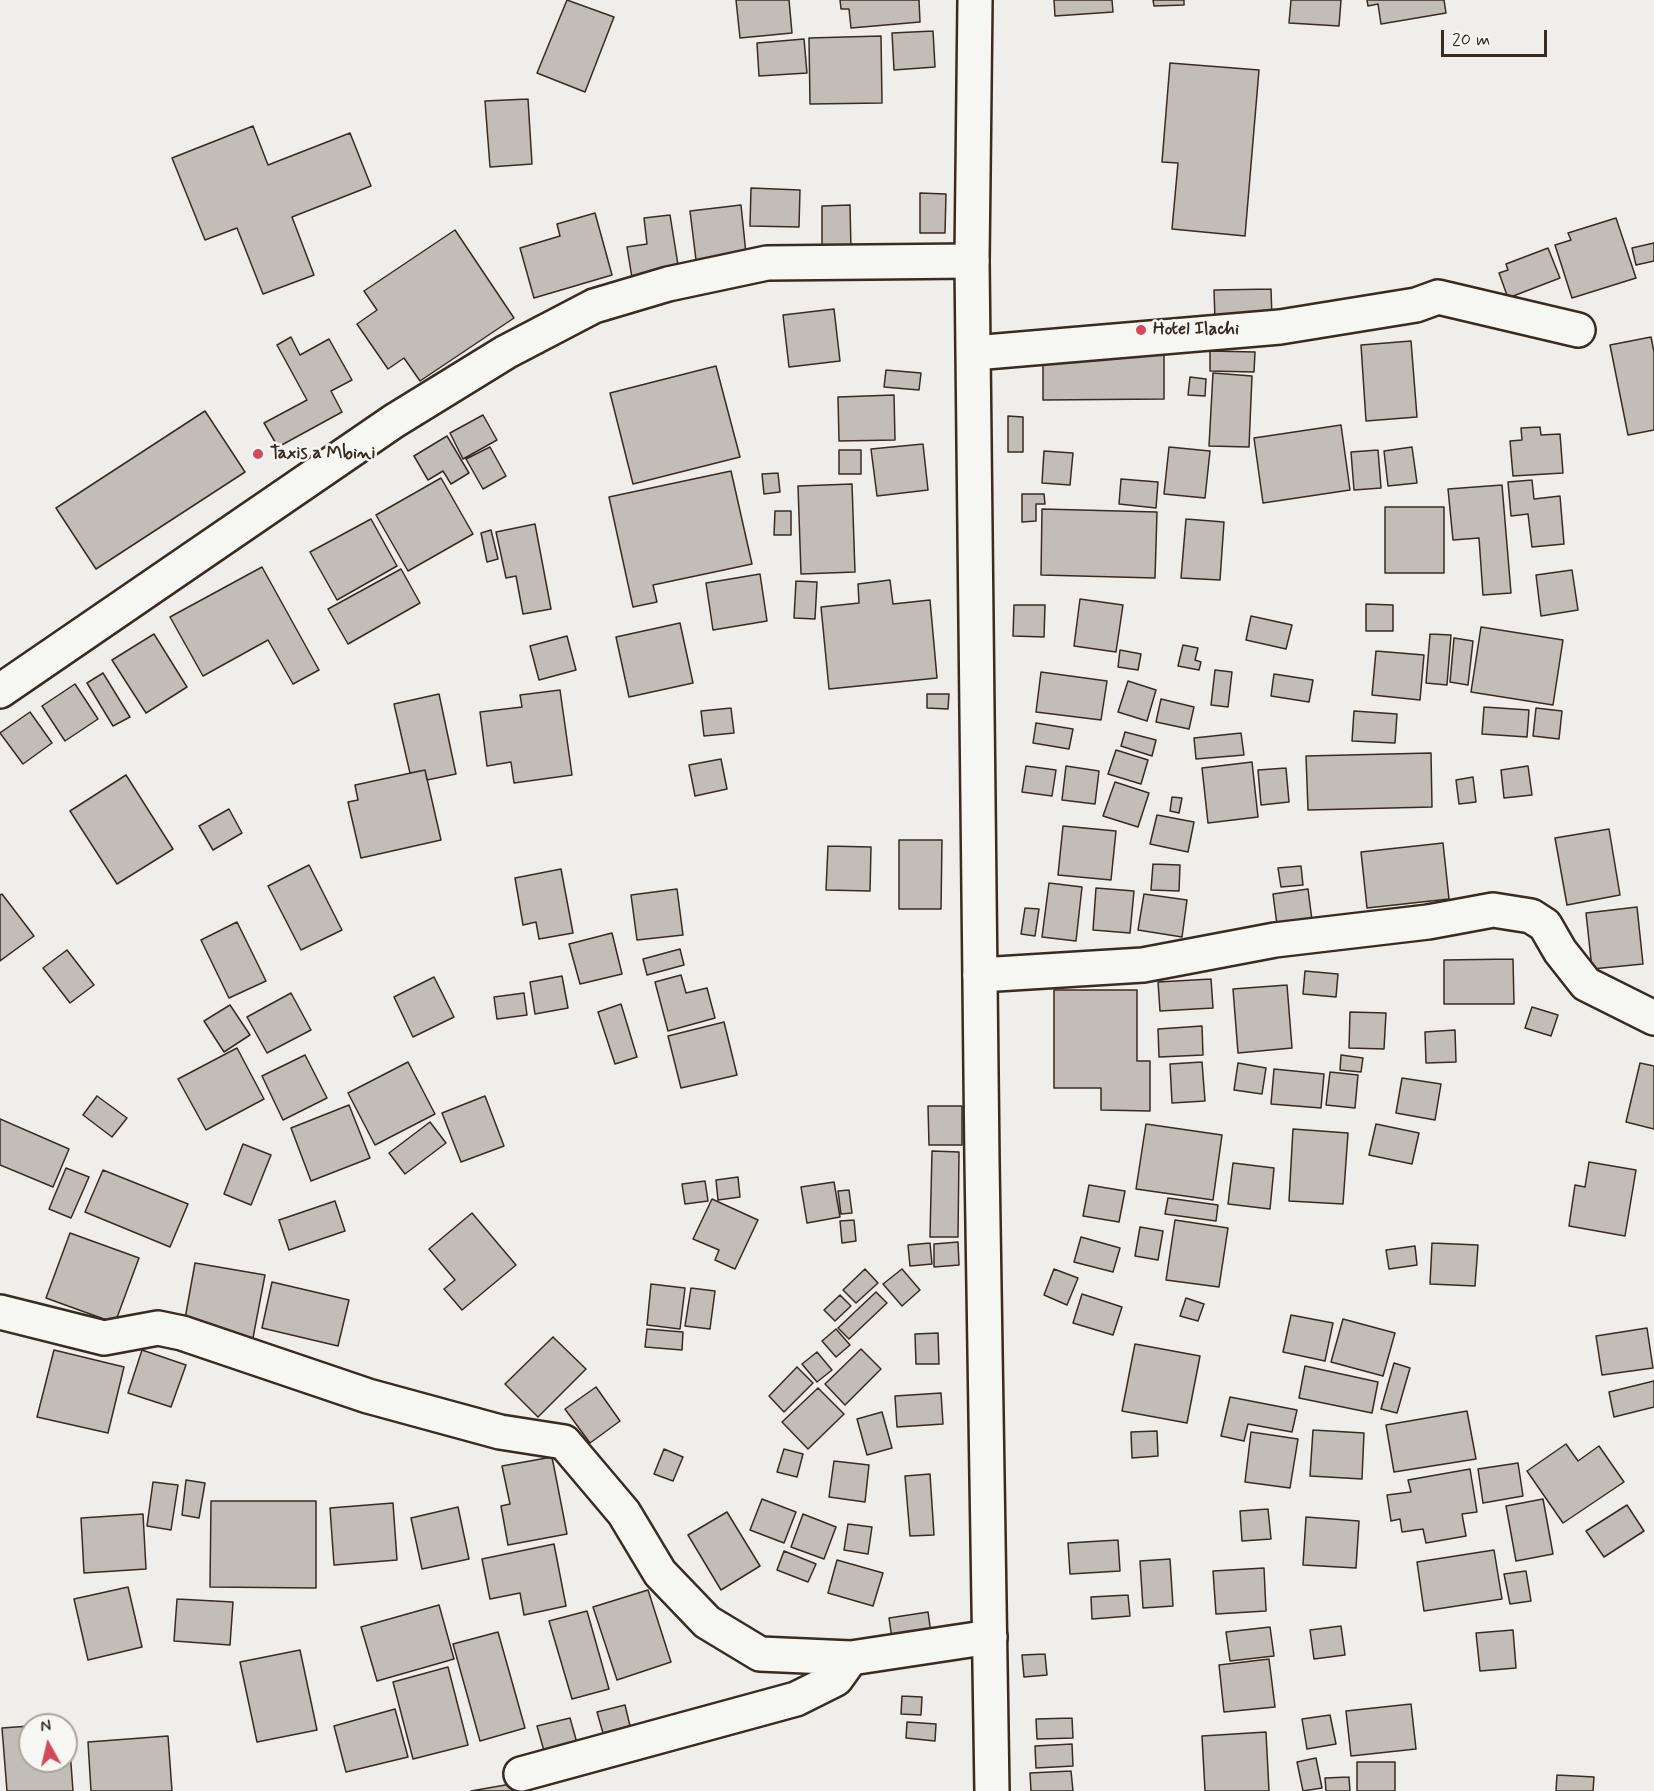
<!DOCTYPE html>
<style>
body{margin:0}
#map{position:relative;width:1654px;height:1791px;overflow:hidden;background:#efeeea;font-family:Mynerve,sans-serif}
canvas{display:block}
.north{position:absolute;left:18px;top:1713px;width:60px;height:60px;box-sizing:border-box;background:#f6f6f2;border:2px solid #aba49d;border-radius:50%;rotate:352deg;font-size:16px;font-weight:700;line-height:24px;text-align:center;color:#3b2a1e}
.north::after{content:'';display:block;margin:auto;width:21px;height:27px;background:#d1495b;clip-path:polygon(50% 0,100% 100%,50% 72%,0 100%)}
.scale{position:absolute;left:1441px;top:30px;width:106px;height:27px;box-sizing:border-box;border:3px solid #3b2a1e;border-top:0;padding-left:8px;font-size:18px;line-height:21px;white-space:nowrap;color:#3b2a1e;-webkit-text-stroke:4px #f6f6f2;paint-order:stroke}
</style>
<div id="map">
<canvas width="1654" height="1791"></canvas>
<div class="north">N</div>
<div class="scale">20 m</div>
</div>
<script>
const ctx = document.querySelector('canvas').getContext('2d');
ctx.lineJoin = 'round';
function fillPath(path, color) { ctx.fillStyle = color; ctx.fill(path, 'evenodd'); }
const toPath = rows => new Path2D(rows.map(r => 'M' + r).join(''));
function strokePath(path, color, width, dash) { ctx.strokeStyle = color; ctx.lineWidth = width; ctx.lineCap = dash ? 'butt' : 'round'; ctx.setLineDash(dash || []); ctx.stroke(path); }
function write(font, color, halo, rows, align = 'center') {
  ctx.font = font + ' Mynerve,sans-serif'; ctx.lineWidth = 5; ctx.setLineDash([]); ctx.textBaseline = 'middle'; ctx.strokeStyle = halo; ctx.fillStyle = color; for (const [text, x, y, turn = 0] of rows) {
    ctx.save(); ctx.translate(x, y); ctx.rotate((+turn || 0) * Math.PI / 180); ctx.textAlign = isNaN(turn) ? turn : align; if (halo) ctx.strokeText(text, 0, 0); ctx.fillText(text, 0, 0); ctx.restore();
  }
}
const building = toPath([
 [567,0,614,17,585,92,537,73,567,0],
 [736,0,789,0,792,33,740,38,736,0],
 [840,0,919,0,920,22,851,28,849,9,841,9,840,0],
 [1054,0,1112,0,1113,12,1055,16,1054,0],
 [1153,0,1184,0,1184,5,1154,6,1153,0],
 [1291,0,1341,0,1339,26,1289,23,1291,0],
 [1367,0,1444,0,1446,13,1381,24,1378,4,1368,6,1367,0],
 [933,31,935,67,894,70,892,33,933,31],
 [881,36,882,103,810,104,809,38,881,36],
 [804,39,807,73,759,76,757,43,804,39],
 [1170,63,1259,70,1245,236,1172,229,1178,163,1162,162,1170,63],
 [528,99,532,164,490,167,485,101,528,99],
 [253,126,268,165,350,133,371,186,292,217,314,275,263,294,237,228,205,240,172,158,253,126],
 [751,188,800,190,799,227,750,226,751,188],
 [920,193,946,194,945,233,920,233,920,193],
 [741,205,746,254,696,260,690,211,741,205],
 [850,205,851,250,822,250,822,206,850,205],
 [595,213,612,275,534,298,520,248,560,236,557,224,595,213],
 [670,215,679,271,632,278,627,247,647,244,644,218,670,215],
 [1616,218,1636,278,1572,298,1555,245,1571,240,1568,233,1616,218],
 [455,230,514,318,420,381,404,358,388,369,357,324,377,310,364,291,455,230],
 [1654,243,1654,261,1636,265,1632,248,1654,243],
 [1548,248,1560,278,1508,298,1499,273,1508,270,1506,264,1548,248],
 [1271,289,1272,318,1215,320,1214,290,1271,289],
 [834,309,840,361,789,367,783,315,834,309],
 [291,337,300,355,329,339,352,380,331,391,342,412,278,447,264,423,307,400,277,345,291,337],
 [1651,337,1654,352,1654,430,1628,435,1610,345,1651,337],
 [1411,341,1417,417,1366,421,1361,345,1411,341],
 [1210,351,1255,352,1254,372,1210,371,1210,351],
 [1043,355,1164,355,1164,399,1043,400,1043,355],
 [716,366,740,457,633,484,610,393,716,366],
 [886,370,921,373,919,390,884,387,886,370],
 [1213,373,1252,376,1249,447,1209,446,1213,373],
 [1190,377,1206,379,1205,396,1188,395,1190,377],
 [894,395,895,440,839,441,838,397,894,395],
 [205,411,245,472,96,569,56,508,205,411],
 [483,415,497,440,463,459,450,433,483,415],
 [1008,416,1023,417,1023,452,1008,452,1008,416],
 [1341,425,1350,490,1263,503,1254,438,1341,425],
 [1540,427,1541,435,1560,434,1563,473,1513,476,1510,441,1522,440,1521,428,1540,427],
 [447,436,469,473,451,484,443,471,428,480,414,456,447,436],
 [923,444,928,490,877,496,871,449,923,444],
 [490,447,506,476,483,489,466,459,490,447],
 [1169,447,1210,451,1205,498,1164,494,1169,447],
 [1412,447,1417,483,1388,486,1384,451,1412,447],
 [839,450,861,450,861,474,839,474,839,450],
 [1378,450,1381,488,1354,490,1351,452,1378,450],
 [1044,451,1073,453,1070,485,1042,483,1044,451],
 [731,471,752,564,653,585,657,602,633,607,609,497,731,471],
 [778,473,780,492,764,494,762,474,778,473],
 [441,478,473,534,408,571,376,515,441,478],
 [1121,479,1158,482,1156,508,1119,504,1121,479],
 [1532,480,1534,499,1560,496,1564,544,1532,547,1528,514,1511,516,1508,482,1532,480],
 [852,484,855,572,801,574,798,486,852,484],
 [1502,485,1511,593,1483,595,1479,538,1453,540,1448,489,1502,485],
 [1022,494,1044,494,1045,504,1036,504,1036,521,1022,522,1022,494],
 [1385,507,1444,507,1444,573,1385,573,1385,507],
 [1042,509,1157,512,1155,578,1041,575,1042,509],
 [775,511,791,511,791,535,774,535,775,511],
 [371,519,397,566,337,600,310,552,371,519],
 [1186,519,1224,522,1220,580,1181,578,1186,519],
 [535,524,551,609,523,614,516,576,506,578,496,532,535,524],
 [491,530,498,559,487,562,481,533,491,530],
 [262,567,319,670,293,684,268,640,203,676,170,617,262,567],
 [401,569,420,603,348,644,328,609,401,569],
 [1572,570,1578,610,1541,616,1536,575,1572,570],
 [760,574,767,621,713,630,706,583,760,574],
 [890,580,893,604,930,600,937,678,829,689,821,607,859,603,858,584,890,580],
 [796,581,817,582,815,619,794,618,796,581],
 [1080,599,1123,605,1116,652,1074,646,1080,599],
 [1366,604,1393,605,1393,631,1366,631,1366,604],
 [1014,605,1045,605,1044,637,1013,636,1014,605],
 [1251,616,1292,625,1286,649,1246,640,1251,616],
 [680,623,693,683,629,697,616,637,680,623],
 [1481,627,1563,640,1553,705,1471,692,1481,627],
 [154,634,187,687,146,713,112,660,154,634],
 [1430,634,1451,635,1447,685,1426,683,1430,634],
 [567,636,576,670,539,680,530,646,567,636],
 [1454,638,1473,641,1468,685,1450,682,1454,638],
 [1183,645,1198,648,1195,660,1201,662,1199,670,1178,666,1183,645],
 [1120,650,1141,654,1138,670,1118,667,1120,650],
 [1376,651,1424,655,1420,700,1372,695,1376,651],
 [1215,670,1232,672,1228,707,1211,705,1215,670],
 [1041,672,1107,681,1101,720,1036,712,1041,672],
 [103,673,130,717,113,726,87,683,103,673],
 [1274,674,1313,680,1309,702,1271,696,1274,674],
 [1128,681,1156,690,1147,721,1118,712,1128,681],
 [75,684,98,719,65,741,42,706,75,684],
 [560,690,572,775,514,783,511,762,487,766,480,712,522,707,520,695,560,690],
 [439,694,456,774,427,780,425,770,410,773,394,704,439,694],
 [927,694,949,694,948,709,927,708,927,694],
 [1161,699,1194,707,1189,729,1156,722,1161,699],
 [1484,707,1529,710,1527,737,1482,734,1484,707],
 [731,708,734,733,704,736,701,711,731,708],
 [1536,708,1562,711,1559,739,1533,736,1536,708],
 [1354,711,1397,714,1395,743,1352,741,1354,711],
 [30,712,52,743,23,764,0,733,30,712],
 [1036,723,1073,729,1069,749,1033,743,1036,723],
 [1125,732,1156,740,1152,756,1121,746,1125,732],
 [1241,733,1244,755,1196,759,1194,738,1241,733],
 [1116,750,1148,760,1141,784,1108,774,1116,750],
 [1431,753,1432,807,1308,810,1306,756,1431,753],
 [721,759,727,789,695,796,689,765,721,759],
 [1252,762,1258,817,1208,823,1202,768,1252,762],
 [1026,766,1056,770,1052,796,1022,792,1026,766],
 [1066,766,1099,771,1095,804,1062,800,1066,766],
 [1528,766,1532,795,1504,798,1501,770,1528,766],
 [1286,768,1289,802,1261,805,1258,770,1286,768],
 [425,770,441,840,361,858,348,802,358,800,355,785,425,770],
 [126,775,173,849,117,884,70,811,126,775],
 [1473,777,1476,802,1459,804,1456,780,1473,777],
 [1115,782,1149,793,1138,827,1103,816,1115,782],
 [1172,797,1182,798,1179,813,1170,811,1172,797],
 [229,809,242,833,213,850,199,826,229,809],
 [1157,815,1194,822,1188,852,1150,844,1157,815],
 [1063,826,1116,831,1111,880,1058,875,1063,826],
 [1609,829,1620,895,1567,905,1555,838,1609,829],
 [899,840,942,840,941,909,899,909,899,840],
 [1443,843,1449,899,1367,908,1361,852,1443,843],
 [828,846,871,847,870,891,826,890,828,846],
 [1153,864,1180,865,1179,891,1151,890,1153,864],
 [309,865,342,930,301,950,268,886,309,865],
 [1301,866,1303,885,1281,887,1278,868,1301,866],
 [561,869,573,933,539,939,536,922,523,925,515,878,561,869],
 [1049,883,1082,887,1076,941,1042,937,1049,883],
 [1096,888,1134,891,1130,933,1093,930,1096,888],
 [677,889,683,935,637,940,631,895,677,889],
 [1308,889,1313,928,1278,933,1273,894,1308,889],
 [2,894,34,936,0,961,0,895,2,894],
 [1144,894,1187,900,1182,937,1138,930,1144,894],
 [1637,907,1643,964,1592,969,1586,913,1637,907],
 [1025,908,1039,909,1035,936,1021,934,1025,908],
 [237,922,266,981,229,998,201,940,237,922],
 [612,933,622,974,580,984,569,944,612,933],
 [680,949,684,965,647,975,643,959,680,949],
 [67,950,94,985,70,1003,43,968,67,950],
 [1513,959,1514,1004,1444,1004,1444,960,1513,959],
 [1305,971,1338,974,1336,997,1303,994,1305,971],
 [681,975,686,993,707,988,715,1018,668,1031,655,982,681,975],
 [562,976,568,1008,535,1014,530,982,562,976],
 [434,977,454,1017,413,1037,394,997,434,977],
 [1211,979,1213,1008,1160,1011,1158,982,1211,979],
 [1287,985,1292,1048,1238,1053,1233,989,1287,985],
 [1054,990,1137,990,1137,1061,1150,1061,1150,1111,1101,1110,1101,1088,1054,1088,1054,990],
 [291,993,311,1030,267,1053,247,1017,291,993],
 [524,993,527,1015,497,1019,494,997,524,993],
 [621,1004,637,1057,615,1064,598,1012,621,1004],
 [230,1005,250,1035,224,1052,204,1021,230,1005],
 [1532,1007,1558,1015,1551,1036,1525,1028,1532,1007],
 [1350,1012,1386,1013,1384,1049,1349,1048,1350,1012],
 [724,1022,737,1075,681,1088,668,1036,724,1022],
 [1202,1026,1203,1055,1159,1057,1158,1029,1202,1026],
 [1455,1030,1456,1062,1426,1063,1425,1032,1455,1030],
 [237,1048,264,1099,206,1130,178,1079,237,1048],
 [305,1055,327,1098,283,1120,262,1076,305,1055],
 [1341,1055,1363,1058,1361,1072,1340,1070,1341,1055],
 [408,1062,435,1114,375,1145,348,1093,408,1062],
 [1202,1062,1205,1101,1172,1103,1170,1064,1202,1062],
 [1238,1063,1266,1068,1262,1094,1234,1090,1238,1063],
 [1640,1063,1654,1066,1654,1129,1626,1122,1640,1063],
 [1274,1069,1324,1074,1321,1108,1271,1104,1274,1069],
 [1330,1072,1358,1075,1355,1108,1326,1105,1330,1072],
 [1402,1078,1441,1084,1435,1120,1396,1113,1402,1078],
 [97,1096,127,1118,112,1137,83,1115,97,1096],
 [485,1096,504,1146,461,1162,442,1113,485,1096],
 [349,1105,370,1158,311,1181,291,1128,349,1105],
 [928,1106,962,1106,962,1145,929,1145,928,1106],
 [0,1119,69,1149,53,1187,0,1165,0,1119],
 [430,1122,446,1143,405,1174,389,1153,430,1122],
 [1146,1124,1222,1135,1213,1200,1136,1189,1146,1124],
 [1376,1124,1419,1133,1412,1164,1369,1155,1376,1124],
 [1293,1129,1348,1133,1343,1204,1289,1201,1293,1129],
 [243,1144,271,1155,251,1205,224,1194,243,1144],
 [932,1151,959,1152,958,1237,930,1237,932,1151],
 [1589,1162,1636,1170,1625,1236,1569,1226,1575,1185,1585,1187,1589,1162],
 [1233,1163,1274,1168,1270,1209,1228,1204,1233,1163],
 [66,1168,89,1177,71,1218,49,1209,66,1168],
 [103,1170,188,1204,170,1247,85,1212,103,1170],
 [738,1177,740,1197,718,1200,716,1180,738,1177],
 [705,1181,708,1201,685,1204,682,1184,705,1181],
 [834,1182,840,1217,807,1223,801,1187,834,1182],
 [1089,1185,1125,1191,1119,1222,1083,1216,1089,1185],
 [849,1190,852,1213,841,1214,838,1191,849,1190],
 [1168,1198,1218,1205,1216,1221,1165,1214,1168,1198],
 [712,1199,758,1220,735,1269,715,1260,719,1250,693,1239,712,1199],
 [335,1201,345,1231,289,1250,279,1220,335,1201],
 [472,1213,516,1265,462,1310,444,1289,455,1280,429,1249,472,1213],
 [854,1220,856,1241,842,1243,840,1221,854,1220],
 [1175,1220,1228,1228,1219,1287,1166,1280,1175,1220],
 [1140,1227,1163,1231,1158,1260,1135,1256,1140,1227],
 [70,1233,139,1258,115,1323,46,1298,70,1233],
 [1081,1237,1120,1248,1113,1272,1074,1262,1081,1237],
 [958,1242,959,1265,934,1267,934,1244,958,1242],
 [930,1243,932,1264,910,1266,908,1245,930,1243],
 [1432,1243,1478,1245,1475,1286,1430,1284,1432,1243],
 [1415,1246,1417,1265,1389,1269,1386,1250,1415,1246],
 [195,1263,265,1275,252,1343,183,1330,195,1263],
 [865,1269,878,1283,856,1303,843,1290,865,1269],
 [902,1269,920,1290,902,1306,883,1284,902,1269],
 [1054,1269,1078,1278,1067,1305,1044,1295,1054,1269],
 [272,1282,349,1300,338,1346,262,1328,272,1282],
 [651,1284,685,1288,680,1329,647,1325,651,1284],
 [691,1288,715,1291,710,1329,685,1326,691,1288],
 [876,1292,887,1303,849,1339,838,1328,876,1292],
 [1082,1294,1122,1307,1113,1335,1073,1323,1082,1294],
 [840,1295,851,1306,835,1321,824,1310,840,1295],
 [1186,1298,1204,1304,1198,1321,1180,1316,1186,1298],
 [1291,1315,1333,1323,1325,1361,1283,1352,1291,1315],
 [1343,1319,1395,1333,1383,1376,1331,1362,1343,1319],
 [1647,1328,1653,1368,1602,1375,1596,1336,1647,1328],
 [647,1329,683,1332,682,1350,645,1347,647,1329],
 [836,1329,850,1345,836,1357,822,1341,836,1329],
 [938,1333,939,1364,916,1364,915,1334,938,1333],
 [553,1337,586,1369,538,1417,505,1384,553,1337],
 [1135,1344,1200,1356,1187,1423,1122,1411,1135,1344],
 [861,1349,881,1369,845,1405,825,1384,861,1349],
 [54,1350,124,1367,108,1433,37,1417,54,1350],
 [142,1350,186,1365,171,1407,128,1393,142,1350],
 [817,1352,832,1370,817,1382,802,1364,817,1352],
 [1394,1363,1410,1368,1397,1413,1381,1409,1394,1363],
 [1305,1366,1378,1382,1372,1413,1299,1398,1305,1366],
 [797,1367,813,1383,784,1412,769,1396,797,1367],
 [1654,1381,1654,1407,1614,1417,1609,1392,1654,1381],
 [596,1387,620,1421,590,1443,565,1409,596,1387],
 [818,1388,844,1414,808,1449,782,1422,818,1388],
 [941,1393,943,1424,897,1427,895,1396,941,1393],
 [1230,1397,1297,1410,1292,1432,1248,1424,1244,1441,1221,1436,1230,1397],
 [1467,1411,1476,1459,1394,1472,1386,1425,1467,1411],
 [882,1412,892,1448,867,1455,857,1419,882,1412],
 [1313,1430,1364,1433,1362,1479,1310,1476,1313,1430],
 [1157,1431,1158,1456,1132,1458,1131,1432,1157,1431],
 [1251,1432,1298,1439,1290,1488,1245,1482,1251,1432],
 [1566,1444,1578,1461,1599,1446,1624,1482,1563,1523,1527,1471,1566,1444],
 [664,1449,683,1457,673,1481,654,1474,664,1449],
 [784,1449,803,1454,797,1477,777,1472,784,1449],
 [552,1457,567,1534,508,1545,501,1506,510,1504,502,1466,552,1457],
 [834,1461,869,1465,865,1502,829,1497,834,1461],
 [1518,1463,1523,1496,1483,1503,1478,1469,1518,1463],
 [1470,1469,1477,1512,1462,1514,1466,1536,1426,1543,1423,1529,1402,1532,1400,1519,1391,1521,1387,1495,1411,1492,1408,1480,1470,1469],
 [930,1474,934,1535,910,1536,905,1476,930,1474],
 [186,1480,205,1483,199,1518,182,1515,186,1480],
 [153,1482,178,1485,171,1530,147,1526,153,1482],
 [762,1499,796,1512,784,1543,750,1530,762,1499],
 [1543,1499,1553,1554,1516,1561,1506,1506,1543,1499],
 [211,1501,316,1501,316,1588,210,1587,211,1501],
 [393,1503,397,1560,334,1565,330,1508,393,1503],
 [1627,1505,1644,1531,1604,1557,1586,1531,1627,1505],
 [458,1507,469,1559,422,1569,411,1518,458,1507],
 [1268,1509,1271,1539,1242,1541,1240,1511,1268,1509],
 [727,1512,760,1566,721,1590,688,1535,727,1512],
 [143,1514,146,1569,84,1573,81,1518,143,1514],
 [803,1514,836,1527,824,1559,791,1547,803,1514],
 [1306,1517,1359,1521,1356,1568,1303,1565,1306,1517],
 [848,1524,872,1527,868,1554,844,1550,848,1524],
 [1118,1540,1120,1571,1070,1574,1068,1543,1118,1540],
 [554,1544,566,1606,524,1615,520,1593,490,1599,482,1559,554,1544],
 [1494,1550,1502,1599,1424,1611,1417,1562,1494,1550],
 [784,1551,816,1564,808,1582,777,1570,784,1551],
 [1170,1559,1173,1606,1143,1608,1140,1561,1170,1559],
 [837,1560,883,1573,873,1606,828,1593,837,1560],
 [1264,1568,1266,1611,1216,1614,1213,1571,1264,1568],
 [1526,1571,1531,1601,1510,1604,1504,1574,1526,1571],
 [128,1587,142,1647,88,1660,74,1599,128,1587],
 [648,1590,671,1662,617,1680,593,1607,648,1590],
 [1128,1595,1130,1616,1092,1619,1091,1597,1128,1595],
 [177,1599,233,1602,230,1645,174,1641,177,1599],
 [439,1605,454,1659,377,1681,361,1627,439,1605],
 [587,1611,609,1689,572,1699,549,1621,587,1611],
 [928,1612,931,1633,892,1639,889,1618,928,1612],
 [1341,1626,1345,1655,1314,1659,1310,1630,1341,1626],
 [1270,1627,1274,1656,1230,1661,1226,1632,1270,1627],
 [1513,1630,1516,1668,1480,1671,1476,1633,1513,1630],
 [498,1632,525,1728,480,1741,453,1644,498,1632],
 [300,1650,317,1730,257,1742,240,1662,300,1650],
 [1045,1654,1047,1675,1024,1677,1022,1655,1045,1654],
 [1269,1659,1275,1707,1224,1712,1219,1665,1269,1659],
 [448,1667,468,1745,413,1759,393,1682,448,1667],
 [902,1696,922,1697,921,1715,901,1714,902,1696],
 [1411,1704,1416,1749,1351,1756,1346,1711,1411,1704],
 [625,1705,630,1726,603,1733,597,1712,625,1705],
 [395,1709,408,1757,346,1772,334,1726,395,1709],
 [1330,1715,1336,1744,1307,1749,1302,1719,1330,1715],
 [570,1718,577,1743,544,1751,537,1726,570,1718],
 [1072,1718,1073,1738,1037,1739,1036,1719,1072,1718],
 [907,1722,936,1724,935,1741,906,1738,907,1722],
 [68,1723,73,1791,7,1791,2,1728,30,1726,30,1761,66,1761,66,1725,38,1725,68,1723],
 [1266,1732,1269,1791,1205,1791,1202,1736,1266,1732],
 [168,1736,172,1791,91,1791,88,1742,168,1736],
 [1072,1744,1073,1766,1036,1768,1035,1746,1072,1744],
 [1316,1758,1322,1788,1303,1791,1297,1762,1316,1758],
 [1357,1762,1395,1762,1395,1791,1357,1791,1357,1762],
 [1071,1771,1073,1791,1031,1791,1030,1773,1071,1771],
 [1557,1775,1594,1777,1593,1791,1556,1791,1557,1775],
 [1349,1777,1350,1791,1326,1791,1325,1778,1349,1777],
 [511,1784,513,1791,471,1791,511,1784]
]);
fillPath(building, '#c2bdb7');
strokePath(building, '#3b2a1e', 1.5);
const minor = toPath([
 [974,353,1280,327,1416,305,1438,297,1578,330],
 [0,691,394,421,506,352,594,306,668,284,767,263,972,261],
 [980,975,1143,965,1275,940,1428,922,1493,910,1531,916,1545,925,1560,951,1586,984,1654,1018],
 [0,1312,104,1338,158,1328,182,1333,368,1396,500,1432,564,1442,624,1513,660,1573,707,1622,760,1654,851,1658,990,1637],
 [521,1774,796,1699,836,1679,851,1658]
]);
const major = toPath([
 [975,0,972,261,982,1162,992,1791]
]);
strokePath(minor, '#3b2a1e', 38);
strokePath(major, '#3b2a1e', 38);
strokePath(minor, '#f6f6f2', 33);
strokePath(major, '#f6f6f2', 33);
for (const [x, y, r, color] of [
 [1141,330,6,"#d1495b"],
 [258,454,6,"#d1495b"]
]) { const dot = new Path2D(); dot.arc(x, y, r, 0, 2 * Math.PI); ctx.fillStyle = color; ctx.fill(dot); strokePath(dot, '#f6f6f2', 2); }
write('bold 18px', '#3b2a1e', '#f6f6f2', [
 ["Hotel Ilachi",1153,330],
 ["Taxis a Mbini",270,454]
], 'left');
</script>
